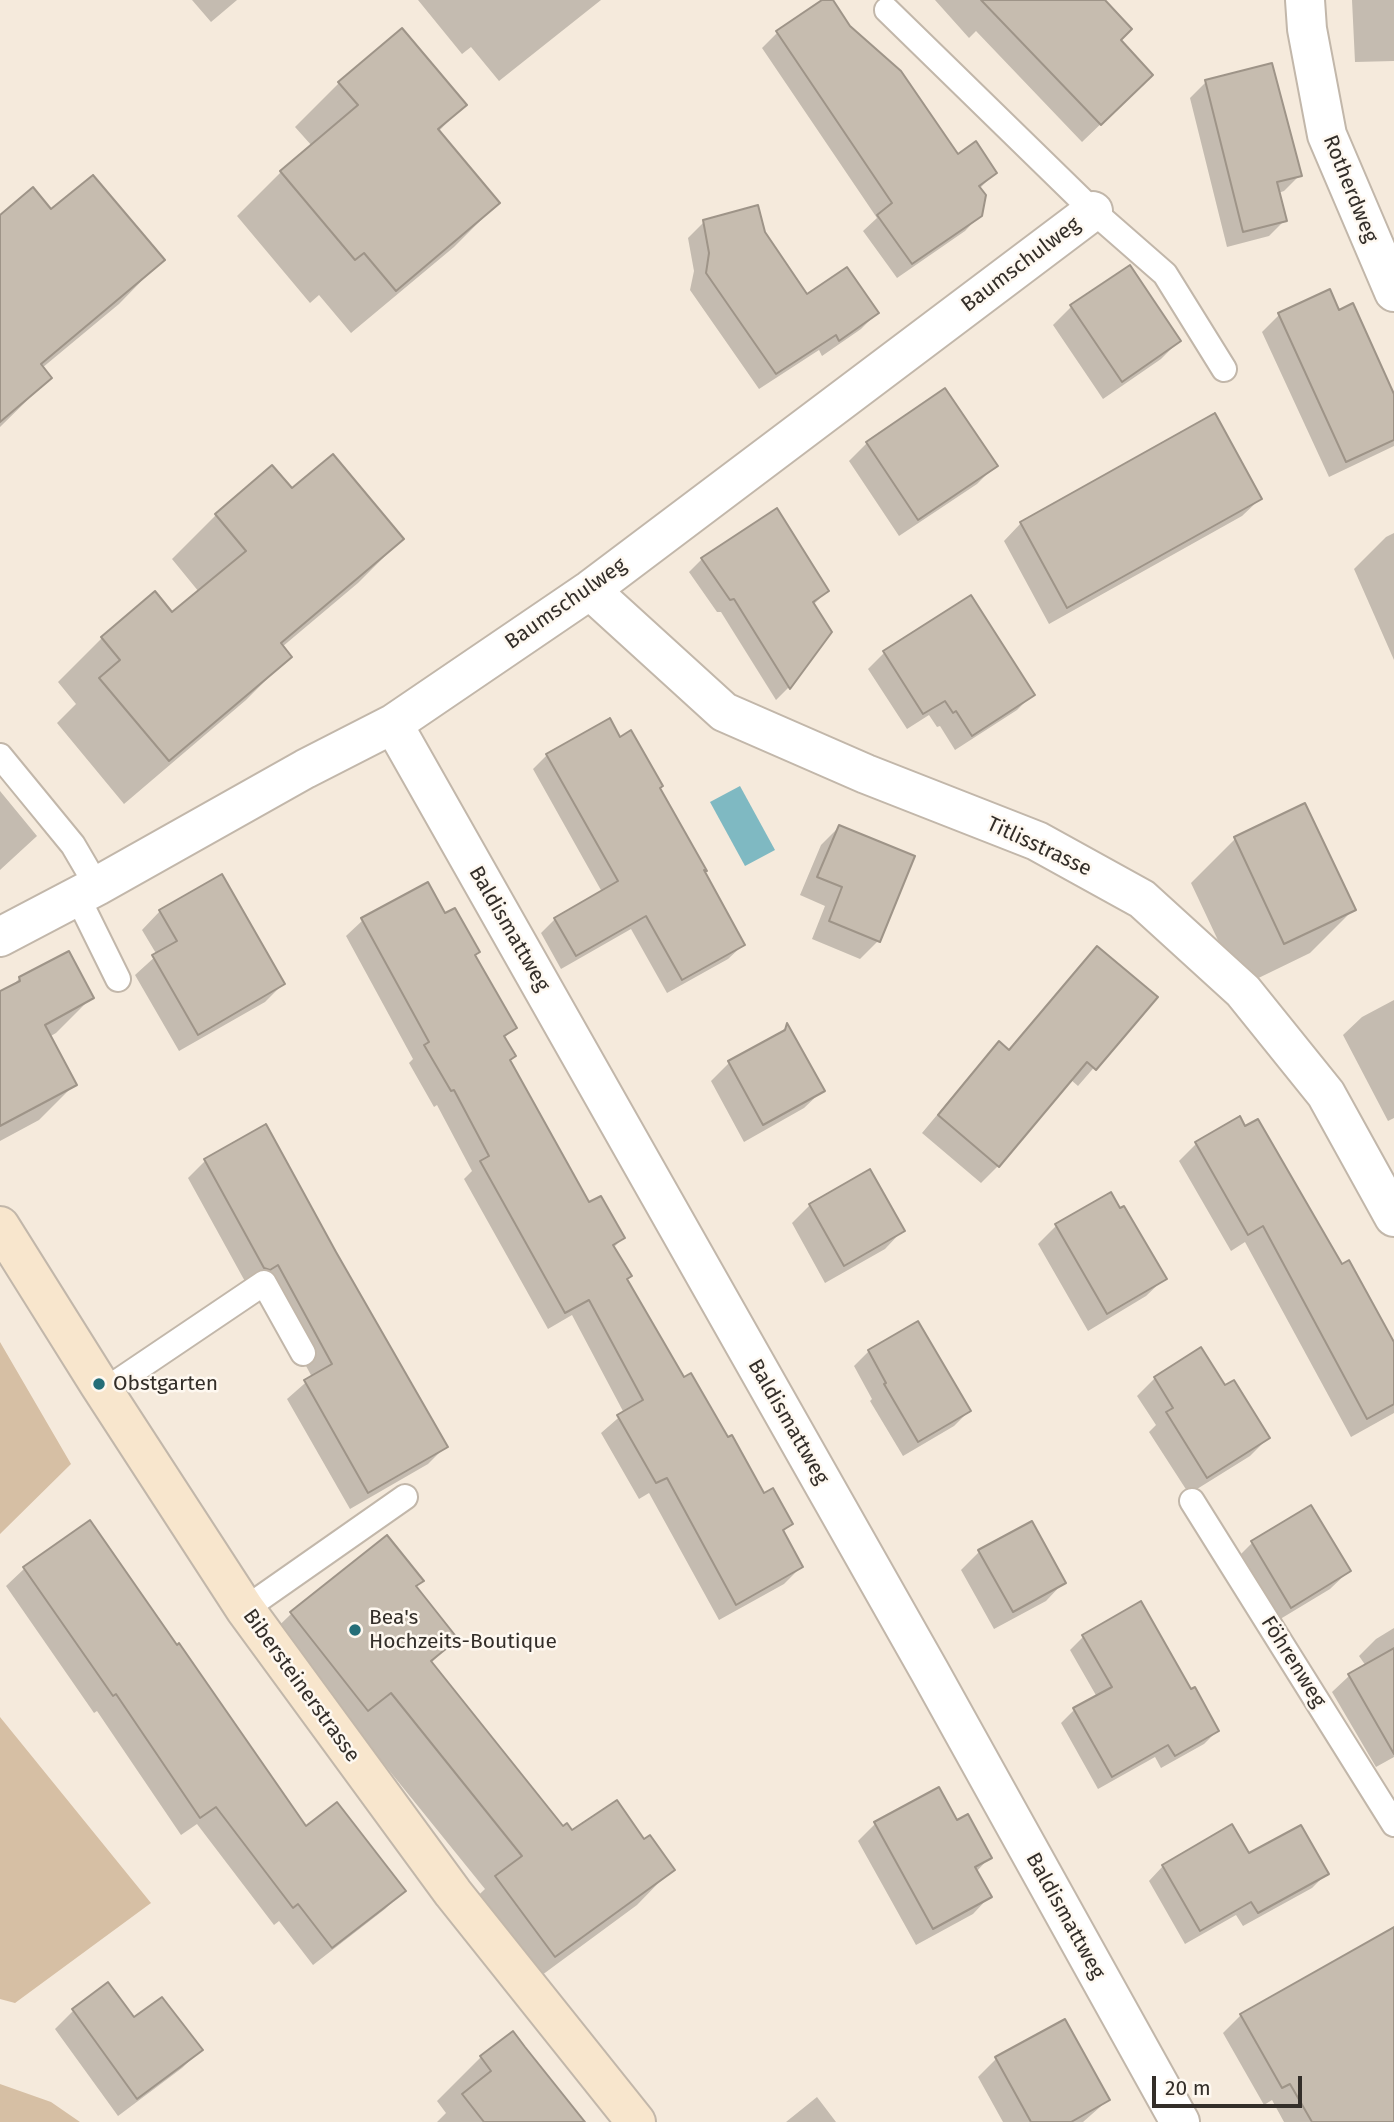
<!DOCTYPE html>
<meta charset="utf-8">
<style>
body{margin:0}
#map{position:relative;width:1394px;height:2122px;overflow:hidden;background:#f5eadc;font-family:"Fira Sans",sans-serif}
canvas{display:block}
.scale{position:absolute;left:1152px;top:2076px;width:150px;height:32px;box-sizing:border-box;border:4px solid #332e29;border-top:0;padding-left:9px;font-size:21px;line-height:24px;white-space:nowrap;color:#332e29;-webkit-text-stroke:5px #fef8f0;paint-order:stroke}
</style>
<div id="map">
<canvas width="1394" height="2122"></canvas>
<div class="scale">20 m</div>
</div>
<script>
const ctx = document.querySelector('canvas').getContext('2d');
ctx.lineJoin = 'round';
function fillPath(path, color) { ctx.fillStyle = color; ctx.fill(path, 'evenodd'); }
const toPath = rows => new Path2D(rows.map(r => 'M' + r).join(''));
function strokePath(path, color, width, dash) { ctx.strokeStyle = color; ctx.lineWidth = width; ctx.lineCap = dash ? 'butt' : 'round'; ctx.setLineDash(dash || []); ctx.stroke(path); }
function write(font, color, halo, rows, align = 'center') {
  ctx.font = font + ' "Fira Sans",sans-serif'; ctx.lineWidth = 5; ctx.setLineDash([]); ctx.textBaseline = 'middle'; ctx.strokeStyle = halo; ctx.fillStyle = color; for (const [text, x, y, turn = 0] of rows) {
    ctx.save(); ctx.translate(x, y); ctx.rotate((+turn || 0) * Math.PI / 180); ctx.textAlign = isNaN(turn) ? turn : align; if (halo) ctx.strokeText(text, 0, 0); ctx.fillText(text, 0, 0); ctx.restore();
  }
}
fillPath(toPath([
 [0,1342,71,1464,0,1534],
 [0,1717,151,1903,15,2003,0,1999],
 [0,2084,51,2102,80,2122,0,2122]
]), '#d6bfa4');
fillPath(toPath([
 [740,786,775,850,745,866,710,802]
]), '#7fb9c2');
fillPath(toPath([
 [192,0,237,0,211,22],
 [418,0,601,0,499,81,471,47,462,54],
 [826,0,831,0,849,27,957,157,995,173,979,189,980,215,965,231,897,278,863,231,877,218,762,48,777,33],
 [935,0,1102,0,1119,40,1133,93,1082,142,976,31,969,38],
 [1352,0,1394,0,1394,61,1355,62],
 [402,31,464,105,438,132,498,203,454,247,351,333,319,295,310,303,237,216,281,172,312,146,295,127,339,83],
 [1206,82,1300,175,1284,191,1278,193,1285,220,1269,236,1227,247,1190,98],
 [51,212,162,260,119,304,42,368,50,378,0,427,0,217],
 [704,222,763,233,807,297,877,313,861,329,822,356,819,350,759,389,690,290,694,271,688,238],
 [1129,267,1179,341,1161,359,1103,399,1053,325,1071,307],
 [1338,312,1394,398,1394,446,1329,477,1262,332,1279,315],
 [945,391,995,466,977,484,899,536,849,461,867,443],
 [272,468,291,490,402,539,358,583,282,647,290,656,246,700,124,804,57,723,76,704,58,682,102,638,155,593,172,614,199,592,172,559,216,515],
 [1260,499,1242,516,1049,624,1004,541,1021,523],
 [1394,533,1394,660,1354,569,1386,537],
 [702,559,827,591,814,604,830,632,788,688,776,700,721,612,717,612,689,572],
 [970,597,1033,694,1017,710,955,750,940,726,937,727,929,715,907,729,868,669,884,653],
 [619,739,658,789,705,871,703,873,743,945,728,959,667,993,631,929,561,969,541,933,555,919,602,892,533,769,547,755],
 [0,791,37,836,0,870],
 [839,827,878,941,860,959,812,939,825,906,800,895,821,845],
 [1235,839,1354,909,1310,953,1240,987,1191,883],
 [160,911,283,984,265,1002,179,1051,135,975,157,955,142,930],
 [445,915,478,952,474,956,515,1028,503,1039,508,1061,588,1205,623,1238,613,1248,626,1280,684,1379,764,1495,791,1524,782,1533,801,1567,784,1584,719,1620,649,1493,639,1499,601,1433,624,1413,572,1315,548,1329,464,1179,472,1171,437,1105,434,1107,409,1063,413,1059,346,936,363,920],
 [1097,948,1155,997,1078,1086,1070,1079,998,1166,981,1183,922,1133,982,1061,999,1044,1008,1051],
 [20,978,92,997,56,1033,49,1037,75,1084,39,1120,0,1141,0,993,10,988],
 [1394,1000,1394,1118,1388,1121,1343,1035,1362,1017],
 [787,1026,823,1090,804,1108,744,1142,711,1081,729,1063,776,1037],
 [1196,1144,1342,1266,1394,1346,1394,1413,1351,1437,1245,1242,1231,1251,1179,1161],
 [206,1160,334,1253,446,1446,428,1464,350,1509,287,1399,312,1377,260,1281,247,1285,188,1178],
 [810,1205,903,1230,885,1249,825,1283,792,1223],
 [1120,1210,1165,1278,1146,1296,1088,1331,1038,1244,1056,1226],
 [869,1351,969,1411,954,1426,903,1456,870,1401,872,1399,854,1366],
 [1155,1378,1225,1388,1268,1438,1250,1456,1189,1494,1149,1432,1156,1425,1137,1396],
 [1031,1523,1064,1582,1046,1601,994,1629,961,1570,979,1552],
 [387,1537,422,1581,415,1587,456,1638,431,1663,562,1829,571,1832,643,1841,672,1869,637,1905,519,1992,461,1912,485,1889,354,1727,255,1649,291,1614],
 [1252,1543,1349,1571,1330,1589,1272,1624,1234,1561],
 [25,1568,306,1829,403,1891,385,1909,313,1965,279,1921,274,1925,197,1824,181,1835,97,1711,94,1713,6,1586],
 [1394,1628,1394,1757,1376,1767,1332,1692,1349,1676,1366,1666,1359,1656,1376,1639],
 [1083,1637,1191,1691,1217,1731,1204,1744,1161,1768,1155,1757,1098,1789,1061,1723,1074,1710,1097,1697,1070,1650],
 [938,1789,956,1823,989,1858,976,1872,989,1897,973,1914,916,1945,858,1841,875,1824],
 [1249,1855,1326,1874,1312,1888,1243,1926,1236,1915,1185,1944,1149,1881,1163,1866],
 [1394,1929,1394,2122,1284,2122,1272,2100,1264,2105,1223,2033,1241,2015],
 [107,1985,134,2020,201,2050,182,2068,118,2116,55,2029,73,2011],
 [512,2033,575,2122,437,2122,446,2113,437,2101,481,2057],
 [996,2059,1108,2100,1083,2122,1003,2122,978,2077],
 [817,2097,836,2122,786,2122]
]), '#0003');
const building = toPath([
 [822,0,833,0,850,26,901,71,958,154,976,141,997,173,979,186,986,195,982,216,912,264,877,215,892,203,776,31,822,0],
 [981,0,1105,0,1132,29,1121,40,1153,75,1101,125,981,0],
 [402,28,467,105,438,129,500,203,396,291,364,253,355,260,280,171,358,105,338,82,402,28],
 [1272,63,1302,176,1277,182,1287,221,1243,232,1205,80,1272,63],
 [93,175,165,260,41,364,52,378,0,422,0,215,33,187,51,209,93,175],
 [758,205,765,232,807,294,847,267,879,313,839,341,836,335,776,374,706,273,709,253,703,220,758,205],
 [1130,265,1181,341,1122,382,1070,305,1130,265],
 [1330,289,1339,310,1353,303,1394,394,1394,440,1346,462,1278,313,1330,289],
 [945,388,998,466,918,520,866,442,945,388],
 [1215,413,1262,499,1067,608,1020,522,1215,413],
 [333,454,404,539,281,643,292,657,169,761,99,678,120,660,101,637,155,591,172,612,246,551,215,514,272,465,292,488,333,454],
 [777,508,829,591,813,602,832,632,790,689,734,599,730,600,701,558,777,508],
 [971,595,1035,695,972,736,956,711,953,713,945,701,923,714,883,651,971,595],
 [610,718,620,737,631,730,663,786,660,788,707,871,704,870,745,945,682,980,646,916,576,956,554,918,618,881,546,754,610,718],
 [1305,803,1356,910,1284,944,1234,837,1305,803],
 [839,825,915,856,880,942,829,921,842,887,817,877,839,825],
 [222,874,285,984,198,1035,152,955,177,941,159,910,222,874],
 [428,882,445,913,455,908,480,952,475,955,517,1028,504,1036,516,1056,510,1060,589,1202,601,1196,625,1238,613,1245,632,1276,627,1279,684,1377,691,1373,728,1437,732,1435,764,1493,773,1488,793,1524,783,1530,803,1567,736,1605,667,1478,656,1483,617,1415,643,1400,589,1300,565,1313,480,1161,489,1156,454,1090,451,1091,424,1045,429,1042,361,918,428,882],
 [1097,946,1158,997,1096,1070,1087,1062,999,1167,938,1115,999,1041,1009,1050,1097,946],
 [69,951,94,998,45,1025,77,1085,0,1126,0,991,20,981,19,977,69,951],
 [787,1023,825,1091,763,1125,728,1061,785,1030,787,1023],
 [1240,1116,1245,1126,1258,1119,1342,1264,1349,1260,1394,1342,1394,1404,1367,1419,1263,1226,1248,1235,1195,1142,1240,1116],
 [266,1124,336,1252,448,1447,368,1493,304,1380,332,1364,278,1265,270,1270,264,1268,204,1159,266,1124],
 [870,1169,905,1231,844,1266,809,1204,870,1169],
 [1111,1192,1120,1208,1124,1206,1167,1279,1107,1314,1055,1224,1111,1192],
 [918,1321,971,1411,918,1442,884,1384,886,1383,868,1350,918,1321],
 [1201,1347,1225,1385,1234,1380,1270,1438,1207,1478,1166,1412,1173,1408,1154,1377,1201,1347],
 [1311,1505,1351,1571,1291,1608,1251,1541,1311,1505],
 [90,1520,177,1645,179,1643,306,1826,337,1802,406,1891,332,1948,298,1904,293,1908,216,1807,200,1818,116,1694,113,1696,23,1567,90,1520],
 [1032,1521,1066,1583,1013,1612,978,1550,1032,1521],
 [387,1535,424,1581,416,1586,458,1639,431,1661,563,1826,567,1823,572,1830,617,1800,644,1839,650,1835,675,1870,555,1957,495,1876,522,1856,391,1693,368,1711,290,1612,387,1535],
 [1141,1601,1191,1689,1195,1687,1219,1731,1175,1756,1168,1745,1112,1777,1073,1708,1112,1687,1082,1635,1141,1601],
 [1394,1648,1394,1754,1348,1674,1394,1648],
 [939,1787,957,1820,968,1814,992,1858,975,1867,992,1897,933,1929,874,1822,939,1787],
 [1232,1824,1249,1853,1301,1825,1329,1874,1258,1913,1251,1902,1200,1931,1162,1865,1232,1824],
 [1394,1927,1394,2122,1312,2122,1290,2084,1282,2088,1240,2014,1394,1927],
 [108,1982,134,2017,162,1997,203,2050,137,2099,72,2009,108,1982],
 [1065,2019,1110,2100,1071,2122,1031,2122,995,2057,1065,2019],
 [513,2031,525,2047,585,2122,484,2122,462,2094,491,2071,480,2056,513,2031]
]);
fillPath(building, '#c6bcaf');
strokePath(building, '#9e9488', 2);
const service = toPath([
 [887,10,1093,211,1165,274,1224,369],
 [0,756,73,845,97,886],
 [77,896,118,979],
 [104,1391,264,1283,303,1353],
 [1192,1501,1394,1824],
 [245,1609,405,1497]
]);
const minor = toPath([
 [1305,0,1307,29,1327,135,1394,292],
 [590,590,724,712,866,774,1037,841,1142,899,1243,991,1326,1094,1394,1217],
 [393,724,930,1672,1180,2122],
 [0,937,97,886,305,769,393,724,590,590,1093,211]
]);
const secondary = toPath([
 [0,1226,99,1384,245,1609,453,1893,636,2122]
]);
strokePath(service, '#c2b7aa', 28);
strokePath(minor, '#c2b7aa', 42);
strokePath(secondary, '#c2b7aa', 42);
strokePath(service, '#fff', 24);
strokePath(minor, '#fff', 38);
strokePath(secondary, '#f8e6cd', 38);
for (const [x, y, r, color] of [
 [99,1384,7,"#256e78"],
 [355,1630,7,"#256e78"]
]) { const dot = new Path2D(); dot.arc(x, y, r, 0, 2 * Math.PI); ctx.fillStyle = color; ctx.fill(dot); strokePath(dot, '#fef8f0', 2.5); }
write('21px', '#332e29', '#fef8f0', [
 ["Rotherdweg",1350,189,68],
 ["Baumschulweg",1021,265,-37],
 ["Baumschulweg",566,604,-35],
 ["Titlisstrasse",1039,847,25],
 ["Baldismattweg",509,929,60],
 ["Baldismattweg",788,1422,60],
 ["Föhrenweg",1293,1662,58],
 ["Bibersteinerstrasse",301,1686,54],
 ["Baldismattweg",1065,1916,61]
]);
write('21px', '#332e29', '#fef8f0', [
 ["Obstgarten",113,1384],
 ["Bea's",369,1618],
 ["Hochzeits-Boutique",369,1642]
], 'left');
</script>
